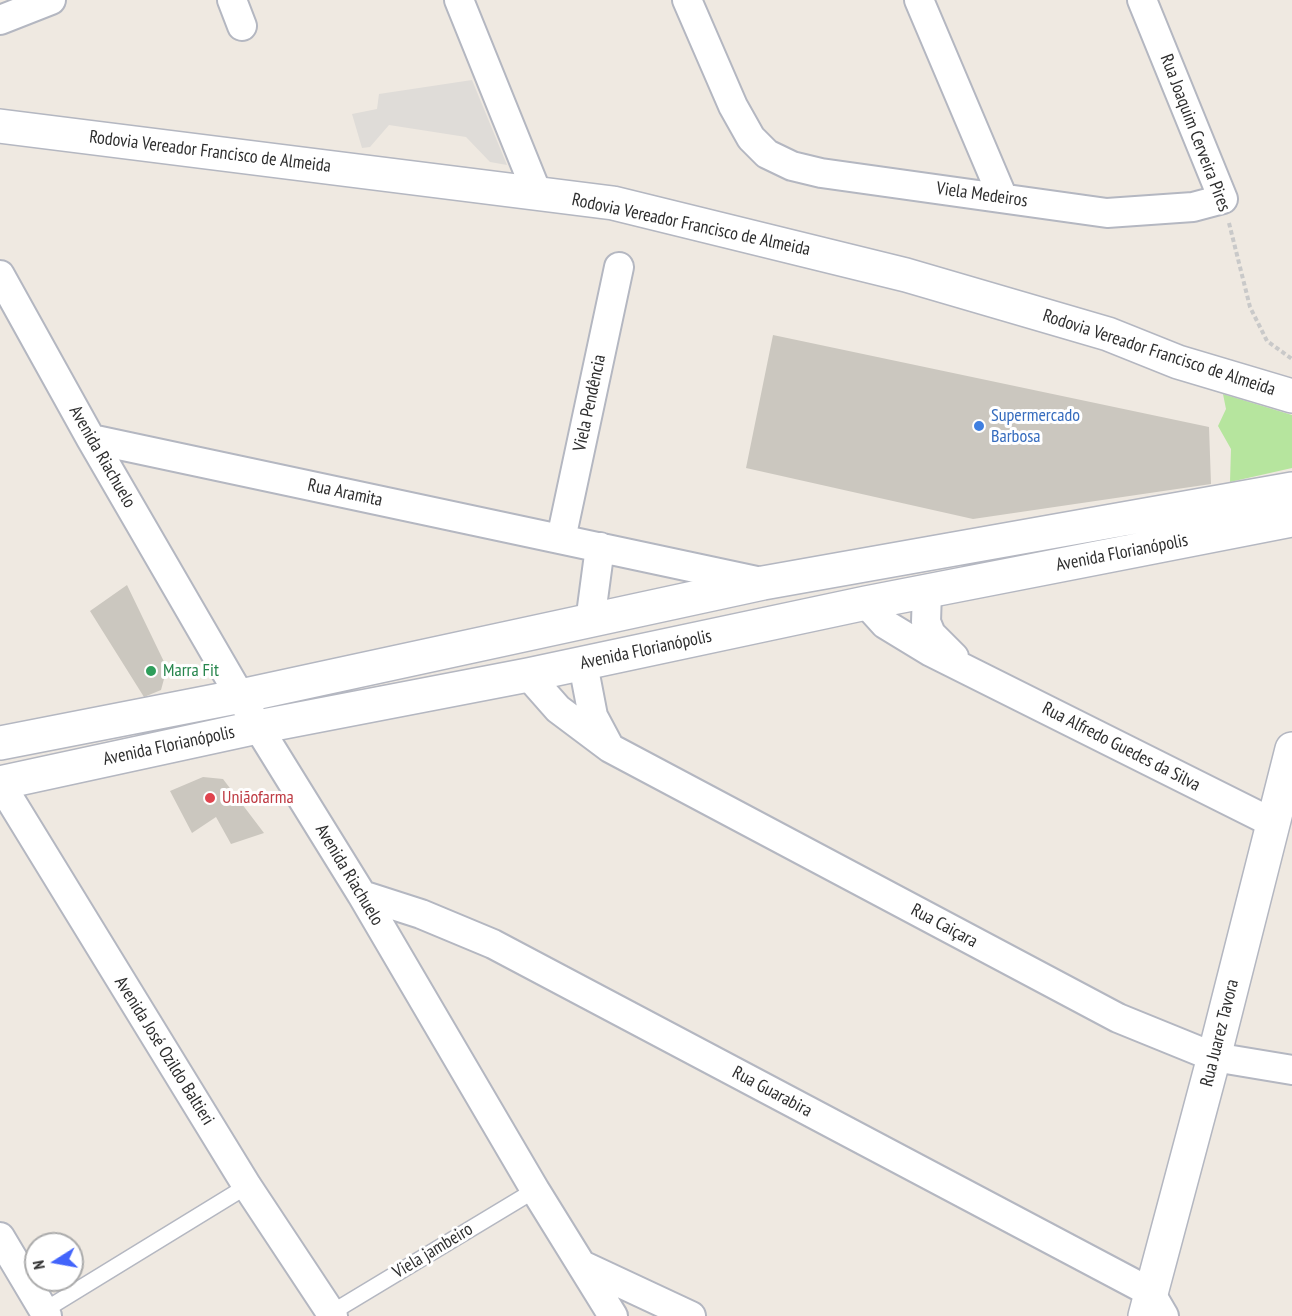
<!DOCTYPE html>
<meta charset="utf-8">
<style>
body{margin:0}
#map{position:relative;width:1292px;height:1316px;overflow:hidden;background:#efe9e1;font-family:"PT Sans Narrow",sans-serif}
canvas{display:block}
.north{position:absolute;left:24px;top:1232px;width:60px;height:60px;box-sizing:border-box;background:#fff;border:2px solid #ababab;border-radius:50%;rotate:259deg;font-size:16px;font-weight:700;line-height:24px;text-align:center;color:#2e2e2e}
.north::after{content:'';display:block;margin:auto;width:21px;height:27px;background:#4264fb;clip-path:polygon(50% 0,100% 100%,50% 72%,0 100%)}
</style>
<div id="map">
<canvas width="1292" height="1316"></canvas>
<div class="north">N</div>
</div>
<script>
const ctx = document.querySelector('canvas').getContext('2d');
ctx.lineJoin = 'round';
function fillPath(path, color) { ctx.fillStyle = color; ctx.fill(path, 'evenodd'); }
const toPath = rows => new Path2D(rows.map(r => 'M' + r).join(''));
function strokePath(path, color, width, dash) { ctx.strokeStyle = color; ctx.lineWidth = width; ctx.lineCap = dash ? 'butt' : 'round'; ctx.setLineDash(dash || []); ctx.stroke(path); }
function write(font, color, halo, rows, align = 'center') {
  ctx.font = font + ' "PT Sans Narrow",sans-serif'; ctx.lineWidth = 6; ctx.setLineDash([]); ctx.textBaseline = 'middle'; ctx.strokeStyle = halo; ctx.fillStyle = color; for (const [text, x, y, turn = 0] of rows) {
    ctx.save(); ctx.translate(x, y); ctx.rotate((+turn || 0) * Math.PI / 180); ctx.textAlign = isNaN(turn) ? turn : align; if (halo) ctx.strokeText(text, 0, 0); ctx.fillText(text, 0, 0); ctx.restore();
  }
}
fillPath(toPath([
 [1223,394,1292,415,1292,468,1230,482,1231,449,1218,426,1226,409]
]), '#b6e59e');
fillPath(toPath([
 [472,80,507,165,490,162,466,137,389,125,370,147,362,148,352,114,377,109,379,94]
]), '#dfdcd8');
fillPath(toPath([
 [773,335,1209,427,1211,484,973,519,746,468],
 [127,585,167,668,161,690,144,697,90,611],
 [203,777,223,779,264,833,231,844,216,817,192,833,170,791]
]), '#cbc7bf');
const service = toPath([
 [40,1313,247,1186],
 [331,1313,535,1190]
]);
const minor = toPath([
 [232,0,242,26],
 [459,0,537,193],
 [687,0,733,106,751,138,767,154,792,166,821,173,1107,213,1193,207,1223,199,1142,0],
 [919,0,1003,198],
 [0,20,51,0],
 [0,275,91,439,258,727,362,895,535,1190,613,1316],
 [91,439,761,582],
 [561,539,619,267],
 [927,591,926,622,931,634,954,657],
 [866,603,885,624,931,652,1273,823],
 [590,622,600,547],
 [583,664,593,716,609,746],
 [528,675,558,709,610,748,1118,1018,1214,1057,1292,1070],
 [0,783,247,1186,333,1316],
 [362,895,421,914,493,944,1150,1292,1164,1316],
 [0,1237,47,1316],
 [584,1266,691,1316]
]);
const tertiary = toPath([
 [0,743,241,696,763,583,1292,489],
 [0,783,258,727,528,675,866,603,1292,520],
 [1145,1316,1214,1057,1292,749]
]);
const secondary = toPath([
 [0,126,613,203,906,275,1108,334,1178,362,1292,396]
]);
strokePath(service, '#b4b7c1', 18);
strokePath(minor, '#b4b7c1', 32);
strokePath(tertiary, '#b4b7c1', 36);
strokePath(secondary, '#b4b7c1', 36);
strokePath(toPath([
 [1229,223,1250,307,1267,341,1292,359]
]), '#c9c9c9', 4, [4.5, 3]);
strokePath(service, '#fff', 15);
strokePath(minor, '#fff', 28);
strokePath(tertiary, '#fff', 33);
strokePath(secondary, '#fff', 33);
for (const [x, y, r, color] of [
 [979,426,6,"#3f7fe0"],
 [151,671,6,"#2e9e5b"],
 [210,798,6,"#e0444e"]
]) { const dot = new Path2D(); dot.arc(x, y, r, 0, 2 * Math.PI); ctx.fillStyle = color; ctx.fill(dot); strokePath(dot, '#fff', 2); }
write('18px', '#2e2e2e', '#fff', [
 ["Rua Joaquim Cerveira Pires",1195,133,69],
 ["Rodovia Vereador Francisco de Almeida",210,152,7],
 ["Viela Medeiros",982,195,8],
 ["Rodovia Vereador Francisco de Almeida",691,225,12],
 ["Rodovia Vereador Francisco de Almeida",1159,353,18],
 ["Viela Pendência",590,403,-78],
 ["Avenida Riachuelo",102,457,60],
 ["Rua Aramita",345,493,12],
 ["Avenida Florianópolis",1122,553,-11],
 ["Avenida Florianópolis",646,650,-12],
 ["Avenida Florianópolis",169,746,-12],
 ["Rua Alfredo Guedes da Silva",1121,747,27],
 ["Avenida Riachuelo",349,875,59],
 ["Rua Caiçara",944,926,28],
 ["Rua Juarez Tavora",1220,1033,-76],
 ["Avenida José Ozildo Baltieri",164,1051,58],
 ["Rua Guarabira",772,1092,28],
 ["Viela jambeiro",433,1251,-31]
]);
write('18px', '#366cbe', '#fff', [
 ["Supermercado",991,416],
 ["Barbosa",991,437]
], 'left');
write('18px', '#27864d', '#fff', [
 ["Marra Fit",163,671]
], 'left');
write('18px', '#be3a42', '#fff', [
 ["Uniãofarma",222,798]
], 'left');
</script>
